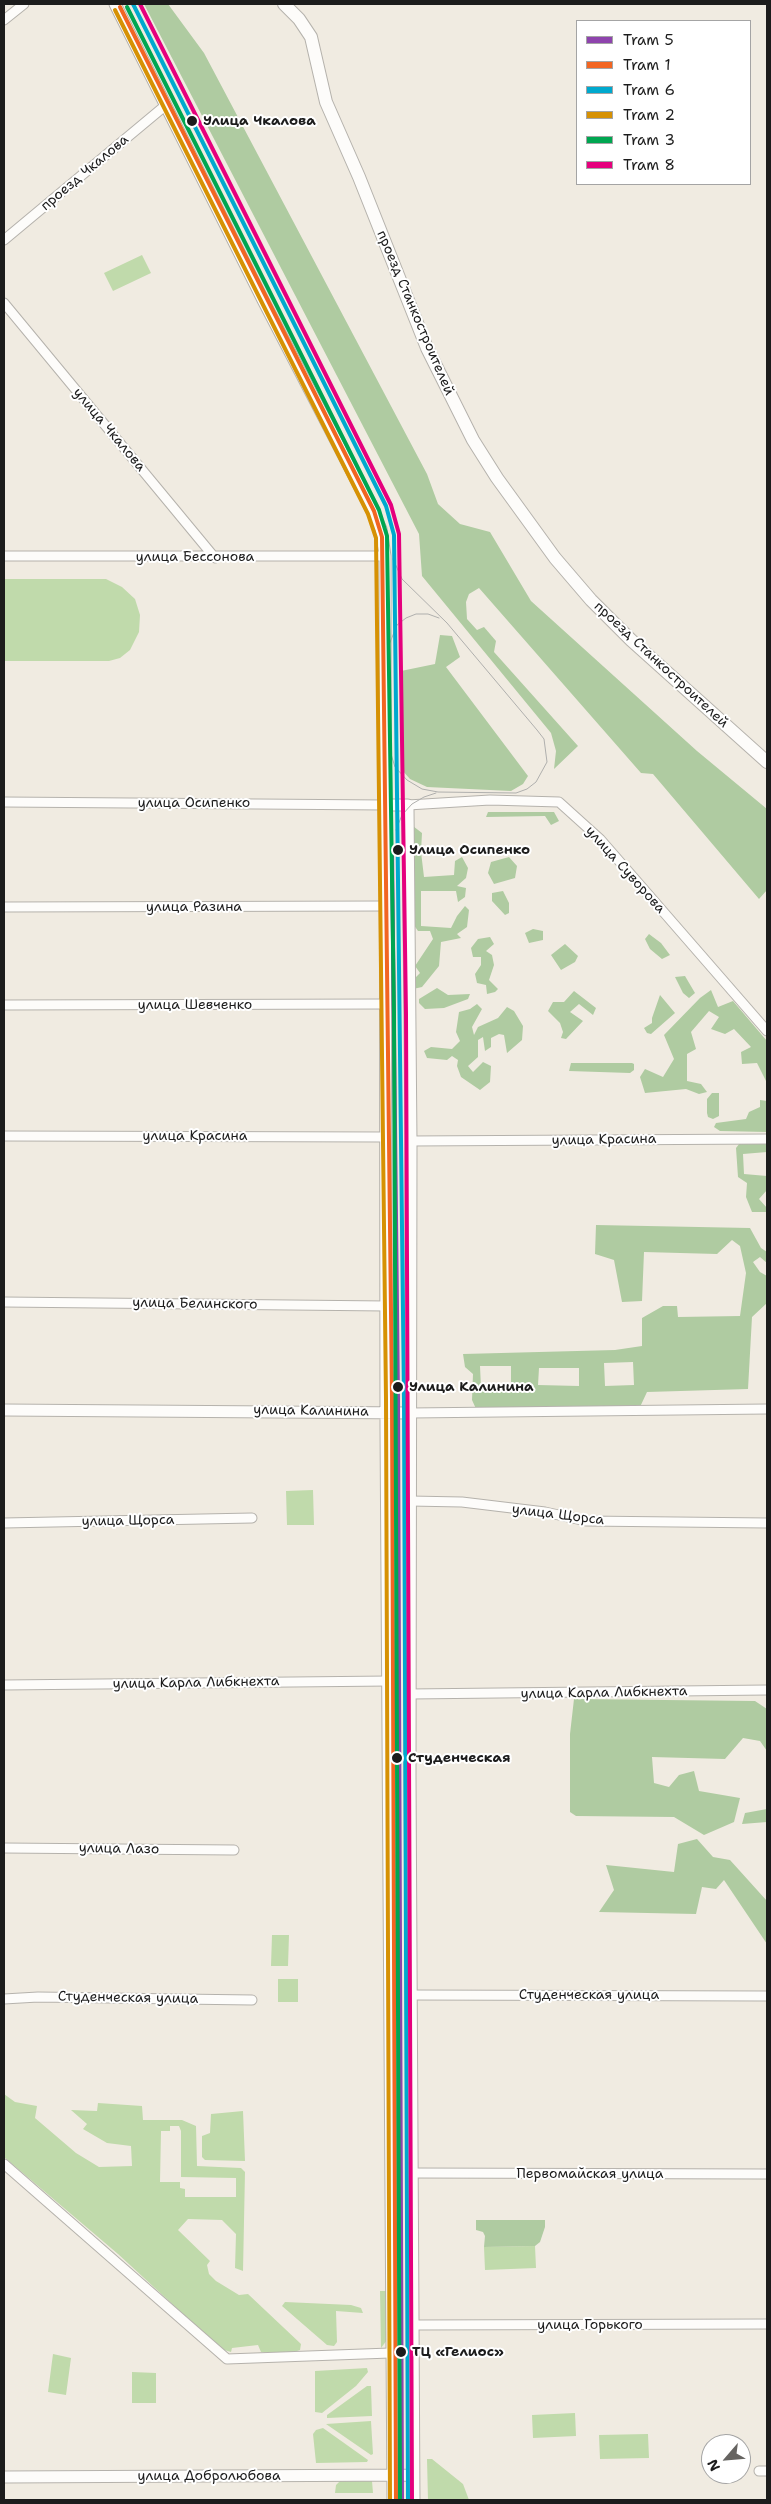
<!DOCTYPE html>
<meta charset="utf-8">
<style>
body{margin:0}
#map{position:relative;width:771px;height:2504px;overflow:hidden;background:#f0ebe1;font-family:"Shantell Sans",sans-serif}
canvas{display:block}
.frame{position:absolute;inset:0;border:5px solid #1c1c1c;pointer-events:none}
.legend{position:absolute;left:576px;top:20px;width:175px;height:165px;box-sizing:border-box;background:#fff;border:1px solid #a4a4a4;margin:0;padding:6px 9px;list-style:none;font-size:15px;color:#1c1c1c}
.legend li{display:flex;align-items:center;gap:10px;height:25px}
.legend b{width:25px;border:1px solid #a4a4a4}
.north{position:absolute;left:701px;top:2434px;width:50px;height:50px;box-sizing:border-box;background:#fff;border:1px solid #a4a4a4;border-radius:50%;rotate:243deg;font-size:14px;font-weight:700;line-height:20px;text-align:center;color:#1c1c1c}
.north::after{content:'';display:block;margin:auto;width:18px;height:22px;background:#666461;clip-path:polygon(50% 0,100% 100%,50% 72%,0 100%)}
</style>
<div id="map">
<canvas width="771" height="2504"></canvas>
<div class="frame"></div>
<ul class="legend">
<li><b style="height:6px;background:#8e44ad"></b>Tram 5</li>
<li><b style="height:6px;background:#f26522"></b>Tram 1</li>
<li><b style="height:6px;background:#00a9ce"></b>Tram 6</li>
<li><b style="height:6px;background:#d69104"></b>Tram 2</li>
<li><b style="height:6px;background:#00a651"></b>Tram 3</li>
<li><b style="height:6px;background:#e5007d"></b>Tram 8</li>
</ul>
<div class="north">N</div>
</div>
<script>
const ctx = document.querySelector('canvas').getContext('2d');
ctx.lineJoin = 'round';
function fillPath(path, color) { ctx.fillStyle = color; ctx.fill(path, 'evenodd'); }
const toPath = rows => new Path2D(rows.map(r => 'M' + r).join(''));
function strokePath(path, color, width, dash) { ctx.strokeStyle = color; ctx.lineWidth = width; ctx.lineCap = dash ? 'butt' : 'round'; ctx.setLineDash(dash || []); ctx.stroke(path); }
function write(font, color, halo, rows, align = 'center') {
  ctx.font = font + ' "Shantell Sans",sans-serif'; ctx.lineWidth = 4; ctx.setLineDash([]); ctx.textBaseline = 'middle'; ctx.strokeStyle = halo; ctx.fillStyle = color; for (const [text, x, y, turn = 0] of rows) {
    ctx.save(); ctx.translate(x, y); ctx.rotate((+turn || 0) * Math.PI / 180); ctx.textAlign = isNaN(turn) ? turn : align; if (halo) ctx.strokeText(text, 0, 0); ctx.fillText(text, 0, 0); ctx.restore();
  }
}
fillPath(toPath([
 [142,255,151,273,113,291,104,273],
 [4,579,106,579,122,587,135,599,140,615,139,632,130,650,120,658,109,661,4,661],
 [313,1490,314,1525,287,1525,286,1491],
 [272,1935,289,1935,288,1966,271,1966],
 [278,1979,298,1979,298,2002,278,2002],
 [4,2094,15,2102,37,2106,35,2118,76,2153,99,2167,132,2166,131,2146,107,2143,83,2129,87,2124,71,2110,97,2111,98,2103,142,2106,143,2120,182,2120,196,2126,197,2166,241,2168,245,2172,243,2271,235,2268,236,2234,222,2220,188,2219,178,2230,210,2261,207,2265,209,2274,216,2281,239,2295,248,2294,301,2344,300,2350,291,2353,261,2352,258,2345,232,2348,231,2352,221,2349,118,2254,4,2157],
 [170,2126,179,2126,181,2131,181,2177,236,2178,236,2197,185,2197,185,2189,180,2188,180,2182,160,2182,161,2131,170,2131],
 [243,2111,245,2161,205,2160,202,2157,202,2136,210,2133,211,2114],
 [535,2246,536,2268,485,2270,484,2247],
 [380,2291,386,2291,387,2340,381,2348],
 [285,2302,351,2305,361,2308,363,2313,336,2311,337,2342,334,2346,327,2345,282,2306],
 [53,2354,71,2358,66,2395,48,2392],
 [367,2368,368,2372,356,2386,322,2413,315,2412,315,2371],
 [132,2372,156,2373,156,2403,132,2403],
 [367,2386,371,2386,372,2416,327,2418,327,2415],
 [575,2413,576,2436,533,2438,532,2415],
 [371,2421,373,2454,371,2455,326,2424],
 [323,2428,368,2460,367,2462,316,2463,313,2434,316,2430],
 [648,2434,649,2458,600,2459,599,2435],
 [427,2459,432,2459,463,2484,469,2500,428,2500],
 [341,2480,372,2481,373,2493,335,2493,336,2485]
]), '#c0daab');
fillPath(toPath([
 [144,4,168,4,204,53,427,474,438,504,460,524,490,532,531,601,697,751,767,809,767,890,759,899,653,774,641,773,479,588,469,594,466,602,467,619,477,630,484,627,496,641,494,652,578,746,554,769,556,751,551,733,422,576,419,534],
 [440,635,452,636,460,657,446,667,528,776,523,784,511,791,427,787,410,779,401,769,401,671,435,664],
 [488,812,554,812,559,821,551,825,545,816,486,817],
 [409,823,422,833,421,852,424,877,454,875,455,861,462,857,468,868,466,878,457,886,466,888,465,897,458,902,456,891,421,891,421,926,451,928,457,916,465,906,469,910,467,927,457,934,461,938,441,942,439,966,422,987,413,989,410,983,420,973,415,966,433,939,430,931,418,931,411,921],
 [509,857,517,866,515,878,494,884,488,873,491,862],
 [503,891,509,903,509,913,505,915,492,901,492,893],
 [533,929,543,931,543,940,529,943,525,933],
 [649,934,661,943,670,955,662,959,650,949,645,939],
 [490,937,494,944,486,951,492,955,494,965,489,980,498,989,495,992,487,994,486,985,477,983,475,974,481,965,481,957,473,957,471,948,478,939],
 [565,944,578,956,575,962,561,970,551,955],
 [685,976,695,993,689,998,683,993,675,977],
 [437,988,448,995,470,994,468,999,444,1008,425,1009,419,1003,419,999],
 [711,990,718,1007,733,1001,767,1041,767,1083,757,1063,742,1064,741,1052,751,1047,734,1029,725,1034,711,1029,719,1017,709,1011,691,1032,696,1049,687,1054,687,1081,701,1084,707,1092,699,1094,686,1089,645,1093,640,1077,645,1069,663,1077,674,1059,664,1035,700,998],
 [574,991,596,1008,593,1015,579,1004,570,1012,583,1021,566,1039,561,1038,563,1032,560,1023,548,1011,553,1002,564,1002],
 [660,995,675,1013,651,1034,647,1033,644,1028,652,1023,652,1018],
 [477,1004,482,1009,472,1027,474,1035,478,1027,498,1018,507,1007,514,1011,523,1026,522,1040,507,1053,504,1035,499,1034,491,1038,491,1047,485,1051,483,1037,478,1040,478,1057,468,1066,473,1072,483,1062,491,1066,490,1082,480,1090,461,1077,457,1066,458,1060,452,1056,447,1060,427,1058,424,1051,431,1047,452,1049,460,1041,456,1032,459,1012,470,1009],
 [571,1063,632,1063,634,1064,634,1070,630,1073,569,1071],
 [712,1093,719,1093,719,1116,713,1119,708,1117,707,1113,707,1099],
 [760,1100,767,1101,767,1132,720,1131,714,1127,716,1123,746,1119,749,1112,760,1107],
 [743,1139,767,1144,767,1152,743,1154,744,1174,767,1176,767,1190,759,1199,767,1208,767,1212,752,1212,746,1197,747,1183,738,1177,736,1148],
 [596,1225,750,1228,761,1248,767,1252,767,1263,760,1257,753,1262,760,1272,767,1276,767,1303,752,1317,748,1389,647,1392,640,1407,477,1411,472,1400,473,1374,465,1367,463,1354,615,1350,642,1346,642,1318,663,1306,677,1306,678,1317,740,1316,746,1273,740,1246,732,1240,717,1254,644,1252,642,1301,622,1302,614,1260,595,1254],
 [633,1362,634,1385,605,1386,604,1363],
 [480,1366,511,1366,511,1388,481,1388],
 [539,1368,579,1368,579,1386,538,1385],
 [574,1699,755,1701,767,1709,767,1751,760,1741,743,1738,725,1759,652,1757,654,1783,669,1787,679,1775,694,1771,699,1791,740,1798,734,1822,704,1835,674,1817,576,1816,570,1812,570,1734],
 [767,1809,767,1822,742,1824,745,1813],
 [697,1839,713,1857,730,1860,767,1901,767,1944,724,1880,716,1889,702,1887,696,1914,599,1912,614,1890,606,1865,674,1872,678,1844],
 [476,2220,545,2220,545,2227,540,2242,535,2246,484,2247,485,2236,483,2232,476,2230]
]), '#afcba1');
const minor = toPath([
 [4,20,24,4],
 [4,240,166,105],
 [4,303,215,558],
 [4,556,385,556],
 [4,802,384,805],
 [408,805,490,800,559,802,600,839,767,1031],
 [4,907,385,906],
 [4,1005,385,1004],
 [4,1136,386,1137],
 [411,1141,767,1139],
 [4,1302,386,1306],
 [411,1413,767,1409],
 [410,1501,462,1502,545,1512,586,1521,767,1523],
 [4,1523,252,1518],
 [4,1685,389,1681],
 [410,1694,767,1690],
 [4,1848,234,1850],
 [411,1995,767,1996],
 [4,1999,38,1997,252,2000],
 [4,2164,227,2359,390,2353],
 [412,2173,767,2174],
 [413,2325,767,2324],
 [759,2471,767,2471]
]);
const tertiary = toPath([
 [115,4,263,300,363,493,381,529,385,556,386,1427,393,2500],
 [384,805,408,805,408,809,411,1141,410,1776,414,2500],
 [4,1410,411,1413],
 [4,2477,413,2475]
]);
const secondary = toPath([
 [284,4,299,19,311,37,326,102,359,177,427,348,473,440,497,478,555,558,591,600,631,640,767,762]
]);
strokePath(minor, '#b5b2ac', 11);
strokePath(tertiary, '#b5b2ac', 13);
strokePath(secondary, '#b5b2ac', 14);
strokePath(minor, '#fdfcfa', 9);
strokePath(tertiary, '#fdfcfa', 11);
strokePath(secondary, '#fdfcfa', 12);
strokePath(toPath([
 [389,645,397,625,406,618,416,614,428,614,439,618],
 [390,751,395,767,407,780,422,789,438,792,516,793,527,789,536,782,547,762,544,739,537,730,447,623,402,579,393,559],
 [396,830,402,815,412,804,424,797,436,793]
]), '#afafad', 1);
strokePath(toPath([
 [392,849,398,1399,402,2500]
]), '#8e44ad', 4);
strokePath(toPath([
 [120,7,374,511,382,537,392,1399,396,2500]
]), '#f26522', 4);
strokePath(toPath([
 [133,4,386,506,394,535,404,1399,408,2500]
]), '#00a9ce', 4);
strokePath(toPath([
 [115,10,368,514,376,538,386,1399,390,2500]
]), '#d69104', 4);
strokePath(toPath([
 [127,7,379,510,387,536,394,1014,400,2500]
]), '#00a651', 4);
strokePath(toPath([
 [140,4,391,505,399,534,406,1014,412,2500]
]), '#e5007d', 4);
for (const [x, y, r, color] of [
 [192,121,6,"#1c1c1c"],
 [398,850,6,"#1c1c1c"],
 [398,1387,6,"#1c1c1c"],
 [397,1758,6,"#1c1c1c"],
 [401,2352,6,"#1c1c1c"]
]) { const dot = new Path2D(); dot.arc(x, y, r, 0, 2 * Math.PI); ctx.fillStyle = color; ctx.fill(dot); strokePath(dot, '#fff', 2); }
write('bold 14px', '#1c1c1c', '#fff', [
 ["Улица Чкалова",203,121],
 ["Улица Осипенко",409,850],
 ["Улица Калинина",409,1387],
 ["Студенческая",408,1758],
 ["ТЦ «Гелиос»",412,2352]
], 'left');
write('14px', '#1c1c1c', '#fff', [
 ["проезд Чкалова",85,173,-40],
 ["проезд Станкостроителей",415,313,67],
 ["улица Чкалова",109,430,50],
 ["улица Бессонова",195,557],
 ["проезд Станкостроителей",661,665,43],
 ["улица Осипенко",194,803],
 ["улица Суворова",625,870,48],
 ["улица Разина",194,907],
 ["улица Шевченко",195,1005],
 ["улица Красина",195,1136],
 ["улица Красина",604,1140,-1],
 ["улица Белинского",195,1304,1],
 ["улица Калинина",311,1411,1],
 ["улица Щорса",558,1515,7],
 ["улица Щорса",128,1521,-1],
 ["улица Карла Либкнехта",196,1683,-1],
 ["улица Карла Либкнехта",604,1693,-1],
 ["улица Лазо",119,1849,1],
 ["Студенческая улица",589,1995],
 ["Студенческая улица",128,1998,1],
 ["Первомайская улица",590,2174],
 ["улица Горького",590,2325],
 ["улица Добролюбова",209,2476]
]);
</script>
